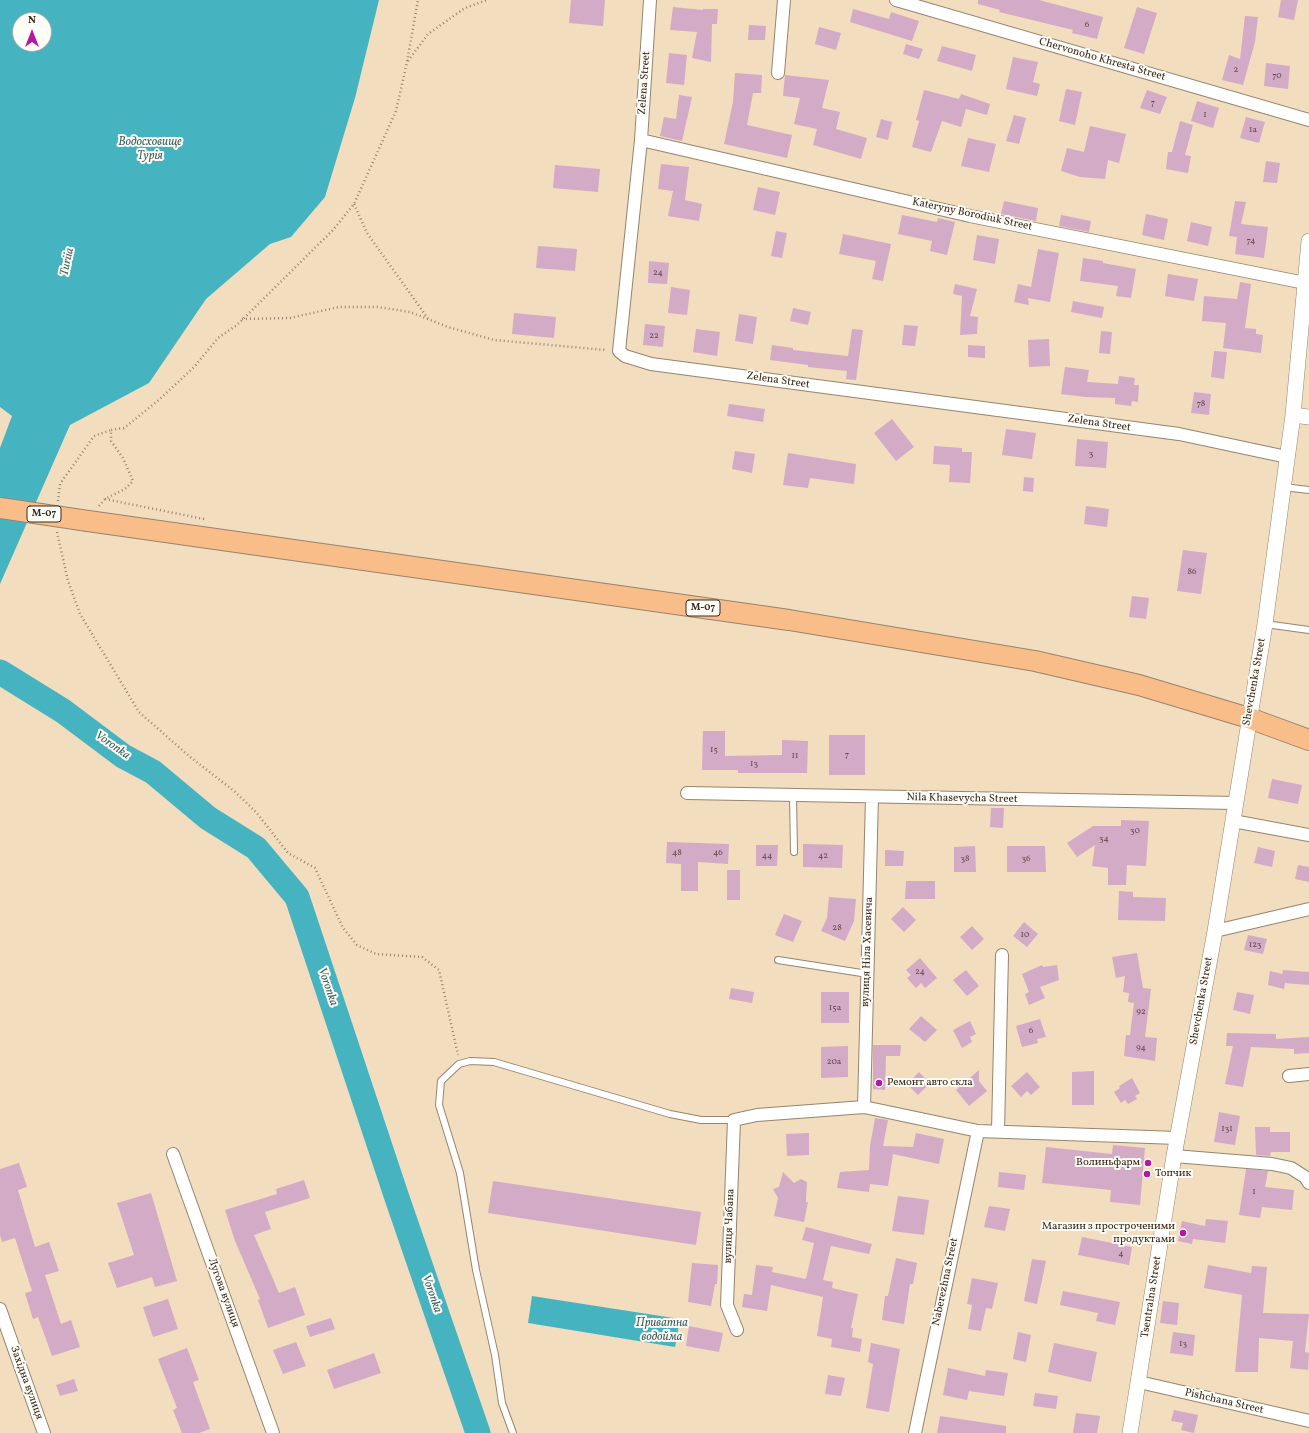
<!DOCTYPE html>
<meta charset="utf-8">
<style>
body{margin:0}
#map{position:relative;width:1309px;height:1433px;overflow:hidden;background:#f2ddbe;font-family:Vollkorn,serif}
canvas{display:block}
.north{position:absolute;left:12px;top:12px;width:40px;height:40px;box-sizing:border-box;background:#fdfcf7;border:1px solid #afa8a0;border-radius:50%;rotate:0deg;font-size:11px;font-weight:700;line-height:16px;text-align:center;color:#3b2a1e}
.north::after{content:'';display:block;margin:auto;width:14px;height:18px;background:#b5179e;clip-path:polygon(50% 0,100% 100%,50% 72%,0 100%)}
</style>
<div id="map">
<canvas width="1309" height="1433"></canvas>
<div class="north">N</div>
</div>
<script>
const ctx = document.querySelector('canvas').getContext('2d');
ctx.lineJoin = 'round';
function fillPath(path, color) { ctx.fillStyle = color; ctx.fill(path, 'evenodd'); }
const toPath = rows => new Path2D(rows.map(r => 'M' + r).join(''));
function strokePath(path, color, width, dash) { ctx.strokeStyle = color; ctx.lineWidth = width; ctx.lineCap = dash ? 'butt' : 'round'; ctx.setLineDash(dash || []); ctx.stroke(path); }
function write(font, color, halo, rows, align = 'center') {
  ctx.font = font + ' Vollkorn,serif'; ctx.lineWidth = 4; ctx.setLineDash([]); ctx.textBaseline = 'middle'; ctx.strokeStyle = halo; ctx.fillStyle = color; for (const [text, x, y, turn = 0] of rows) {
    ctx.save(); ctx.translate(x, y); ctx.rotate((+turn || 0) * Math.PI / 180); ctx.textAlign = isNaN(turn) ? turn : align; if (halo) ctx.strokeText(text, 0, 0); ctx.fillText(text, 0, 0); ctx.restore();
  }
}
fillPath(toPath([
 [0,0,379,0,355,98,325,197,291,237,270,244,206,299,149,383,70,425,0,584,0,448,12,416,0,407],
 [20,20,44,20,44,44,20,44],
 [532,1296,680,1319,675,1347,528,1323]
]), '#46b4c0');
strokePath(toPath([
 [0,672,63,711,123,756,153,772,208,818,256,848,297,897,396,1195,478,1433]
]), '#46b4c0', 25);
fillPath(toPath([
 [571,0,605,0,603,26,569,23],
 [978,0,1039,0,1103,17,1097,39,1072,33,1073,30,999,12,1000,10,978,4],
 [1281,0,1298,0,1294,20,1278,17],
 [673,7,703,10,703,9,718,9,717,24,712,24,711,62,692,58,697,32,670,30],
 [1137,7,1157,13,1144,54,1124,48],
 [853,9,889,19,891,12,919,21,912,41,850,22],
 [1245,16,1258,17,1255,42,1243,85,1222,80,1229,55,1240,59],
 [749,25,766,26,765,40,748,40],
 [819,27,841,33,836,50,815,44],
 [906,44,923,49,919,59,903,54],
 [942,46,976,55,972,71,937,61],
 [669,53,687,55,684,85,666,83],
 [1013,57,1038,62,1033,82,1040,84,1037,96,1006,89],
 [1266,63,1290,66,1288,89,1264,86],
 [735,73,762,75,761,93,753,93,747,125,792,135,787,158,724,144,733,102],
 [785,75,829,80,822,108,840,112,836,129,867,138,861,159,813,145,817,129,794,124,800,98,783,96],
 [1066,89,1082,92,1075,125,1059,121],
 [924,90,959,99,961,94,990,104,987,115,966,109,961,127,942,121,931,152,912,147,919,121,916,120],
 [1147,90,1167,97,1160,114,1140,108],
 [679,95,692,97,682,141,660,136,664,117,676,119],
 [1197,101,1219,108,1213,128,1191,121],
 [1014,115,1026,118,1019,144,1006,141],
 [1246,117,1265,122,1259,143,1240,138],
 [881,119,892,122,888,140,876,137],
 [1180,121,1193,125,1185,155,1191,156,1188,173,1166,169,1168,152,1172,152],
 [1090,126,1126,134,1119,163,1108,160,1105,179,1080,177,1061,171,1067,148,1084,152],
 [968,138,996,144,989,172,961,166],
 [1266,161,1280,163,1277,183,1263,182],
 [661,164,689,167,685,200,702,204,699,221,668,216,673,191,658,189],
 [555,165,600,169,598,192,553,188],
 [758,187,780,192,775,215,753,210],
 [1004,201,1038,208,1036,221,1001,214],
 [1235,201,1246,202,1241,224,1268,227,1264,258,1235,254,1237,237,1229,236],
 [1146,214,1168,219,1164,240,1142,235],
 [902,215,937,222,938,218,955,222,947,255,930,251,932,241,898,234],
 [1061,215,1091,221,1089,232,1059,226],
 [1191,222,1212,227,1208,246,1187,241],
 [776,231,787,233,782,258,771,256],
 [843,234,891,244,883,281,872,279,876,261,839,254],
 [977,235,999,239,995,264,973,260],
 [538,246,577,249,575,271,536,268],
 [1038,249,1059,253,1050,302,1028,298,1029,305,1014,302,1018,284,1031,287],
 [1083,258,1103,261,1103,263,1136,269,1131,298,1116,296,1118,286,1080,281],
 [649,261,669,263,667,284,648,283],
 [1168,274,1198,279,1194,301,1165,296],
 [1240,282,1251,284,1245,328,1256,329,1256,334,1263,335,1261,353,1223,348,1226,323,1202,321,1204,296,1237,299],
 [955,284,977,289,970,316,978,317,977,334,960,335,962,296,953,294],
 [671,287,690,290,687,315,668,313],
 [1073,301,1104,307,1102,318,1071,312],
 [793,308,811,312,808,325,790,321],
 [514,313,556,317,554,338,512,334],
 [739,314,757,317,753,344,735,341],
 [645,324,665,326,663,347,643,345],
 [904,325,918,326,915,346,902,345],
 [696,329,720,332,717,356,693,352],
 [852,329,863,330,856,380,846,379,847,371,808,367,808,365,770,360,772,345,793,348,793,350,848,356],
 [1101,331,1112,332,1110,354,1099,353],
 [1049,339,1050,366,1029,367,1028,340],
 [968,345,985,346,985,358,968,357],
 [1214,351,1227,352,1224,379,1211,377],
 [1065,367,1089,370,1087,382,1118,384,1119,376,1135,378,1134,385,1139,385,1138,402,1132,401,1131,406,1115,404,1115,398,1085,397,1061,394],
 [1194,392,1211,394,1209,415,1191,413],
 [729,404,765,409,763,422,727,416],
 [892,419,914,447,896,461,874,433],
 [1006,429,1036,433,1032,459,1002,455],
 [1077,439,1108,442,1106,468,1075,466],
 [934,446,962,448,962,452,972,452,970,483,949,482,950,465,933,464],
 [735,451,755,454,752,473,732,469],
 [788,453,856,464,854,484,810,478,808,488,783,485],
 [1024,477,1034,478,1033,492,1023,491],
 [1086,506,1109,509,1107,527,1084,524],
 [1183,550,1207,553,1201,594,1177,591],
 [1132,596,1149,598,1146,619,1129,617],
 [703,731,725,731,725,756,782,755,782,740,808,741,807,773,738,773,738,770,702,770],
 [829,735,865,735,865,775,829,775],
 [1272,779,1302,785,1298,804,1268,798],
 [991,808,1004,808,1003,828,990,827],
 [1121,820,1149,821,1146,866,1127,865,1126,885,1108,885,1108,868,1092,866,1095,845,1077,857,1067,843,1093,826,1121,826],
 [667,842,729,844,728,864,698,862,698,891,681,891,681,864,666,863],
 [803,844,843,845,842,868,803,867],
 [756,845,778,845,777,866,756,866],
 [975,846,976,872,954,872,954,847],
 [1007,846,1045,846,1046,872,1007,872],
 [1258,847,1275,851,1272,867,1254,863],
 [885,850,904,851,903,866,885,866],
 [1298,865,1309,867,1309,882,1295,879],
 [727,870,740,870,740,900,727,900],
 [906,881,935,881,935,899,905,899],
 [1119,891,1133,892,1133,897,1166,898,1165,921,1118,920],
 [829,897,856,899,854,921,845,941,821,931,827,918],
 [903,907,916,920,904,932,891,919],
 [784,914,802,921,793,942,775,935],
 [1024,922,1038,934,1027,947,1013,936],
 [972,926,984,939,972,950,960,937],
 [1248,935,1267,939,1263,954,1244,950],
 [1137,953,1143,988,1151,989,1145,1037,1157,1038,1155,1061,1124,1056,1126,1035,1130,1035,1134,1003,1128,1002,1129,993,1123,992,1125,976,1116,978,1112,957],
 [920,958,937,978,925,988,921,983,916,988,907,978,911,975,906,970],
 [1042,965,1043,967,1057,965,1059,980,1040,987,1045,998,1029,1005,1025,994,1029,992,1022,974],
 [966,970,979,986,967,996,953,980],
 [1283,970,1309,972,1309,985,1285,983,1284,989,1268,985,1270,971,1282,974],
 [731,988,754,992,752,1003,729,999],
 [821,992,849,992,849,1023,821,1023],
 [1237,992,1254,995,1250,1014,1233,1010],
 [921,1016,937,1030,925,1042,909,1029],
 [1040,1019,1046,1037,1037,1039,1038,1043,1022,1047,1016,1026],
 [970,1021,976,1034,970,1037,972,1042,962,1048,953,1030],
 [1227,1033,1276,1034,1276,1039,1309,1037,1309,1053,1294,1054,1294,1049,1251,1047,1243,1087,1225,1084,1233,1046,1226,1046],
 [873,1045,901,1045,900,1056,886,1056,885,1090,873,1089],
 [848,1046,848,1077,821,1078,821,1047],
 [979,1070,979,1081,987,1091,969,1106,956,1090],
 [1094,1071,1094,1105,1072,1105,1072,1072],
 [919,1072,930,1083,918,1095,907,1084],
 [1027,1072,1040,1087,1031,1095,1027,1091,1021,1097,1011,1086],
 [1132,1078,1140,1093,1135,1096,1137,1099,1128,1104,1125,1100,1121,1103,1114,1092,1120,1088,1119,1086],
 [1219,1112,1240,1116,1235,1145,1214,1142],
 [875,1118,888,1120,883,1146,913,1147,916,1133,944,1139,939,1164,893,1154,888,1186,870,1184,869,1192,837,1188,840,1172,869,1170,870,1146],
 [1255,1127,1270,1127,1270,1132,1290,1132,1290,1152,1271,1152,1270,1156,1256,1155],
 [809,1133,809,1155,787,1156,786,1134],
 [1113,1145,1145,1148,1140,1205,1110,1202,1111,1190,1042,1183,1046,1147,1112,1154],
 [19,1163,27,1187,18,1190,35,1247,49,1242,59,1271,45,1275,61,1324,71,1320,80,1347,52,1356,38,1317,33,1319,25,1293,32,1291,15,1238,2,1242,0,1235,0,1169],
 [1246,1169,1268,1171,1265,1187,1294,1190,1292,1210,1262,1207,1260,1218,1239,1215],
 [783,1172,794,1183,801,1179,807,1182,806,1198,806,1202,808,1202,804,1222,774,1216,778,1198,773,1189,779,1187],
 [999,1172,1026,1175,1024,1190,998,1187],
 [304,1180,310,1198,265,1212,271,1229,254,1235,279,1293,295,1287,305,1315,268,1328,258,1300,260,1299,235,1241,225,1210,277,1194,276,1189],
 [493,1181,701,1212,696,1245,488,1213],
 [151,1193,177,1281,155,1287,152,1277,117,1288,108,1263,134,1255,117,1203],
 [898,1196,929,1200,924,1235,892,1231],
 [989,1206,1010,1209,1005,1231,984,1227],
 [1206,1219,1228,1221,1225,1243,1193,1239,1192,1244,1178,1241,1182,1221,1205,1226],
 [806,1227,872,1244,869,1254,831,1246,823,1280,833,1282,832,1288,858,1294,851,1328,853,1328,852,1337,862,1339,860,1352,831,1347,832,1339,817,1336,823,1297,771,1285,767,1311,742,1307,744,1294,752,1295,756,1265,773,1267,772,1272,806,1279,814,1243,802,1240],
 [1082,1237,1132,1247,1129,1265,1078,1255],
 [896,1258,917,1263,913,1284,910,1284,904,1324,882,1320,885,1296,888,1296],
 [1032,1259,1046,1261,1037,1304,1024,1301],
 [692,1263,718,1265,717,1284,715,1284,711,1306,688,1302],
 [1208,1265,1251,1273,1252,1266,1267,1267,1263,1313,1309,1314,1305,1352,1309,1353,1308,1370,1290,1368,1293,1341,1259,1338,1258,1372,1235,1372,1242,1295,1204,1288],
 [972,1278,998,1283,992,1309,986,1308,981,1331,968,1329,972,1305,967,1304],
 [1063,1291,1120,1302,1115,1325,1096,1321,1098,1313,1060,1305],
 [168,1299,178,1329,153,1337,143,1307],
 [1163,1301,1179,1303,1177,1325,1160,1323],
 [331,1318,335,1329,310,1337,306,1326],
 [689,1326,723,1333,719,1352,686,1346],
 [1018,1332,1031,1335,1026,1362,1013,1359],
 [1173,1332,1195,1335,1193,1356,1170,1353],
 [296,1342,306,1366,283,1374,273,1350],
 [871,1343,900,1349,889,1412,866,1408,873,1364,868,1362],
 [1054,1343,1097,1352,1091,1382,1048,1372],
 [187,1348,199,1380,193,1382,210,1429,199,1433,182,1433,173,1410,177,1408,158,1359],
 [374,1353,381,1373,334,1389,327,1370],
 [948,1368,985,1376,986,1370,1008,1373,1004,1396,969,1391,967,1400,943,1395],
 [828,1375,845,1378,841,1396,825,1394],
 [74,1379,78,1391,60,1396,56,1385],
 [1035,1393,1058,1396,1056,1409,1033,1406],
 [1174,1410,1198,1415,1194,1433,1181,1430,1183,1423,1171,1421],
 [1076,1413,1100,1416,1097,1433,1073,1433],
 [940,1416,1006,1426,1006,1433,937,1433]
]), '#d4abc7');
const service = toPath([
 [1283,487,1309,490],
 [1265,624,1309,630],
 [793,796,794,852],
 [778,960,868,974],
 [513,1433,502,1403,495,1355,476,1270,460,1173,439,1105,441,1081,459,1064,470,1061,494,1062,670,1114,701,1120,734,1120]
]);
const minor = toPath([
 [650,0,641,140,619,351,625,356,651,364,1179,434,1287,457],
 [896,0,1309,120],
 [778,73,784,0],
 [641,140,970,216,1305,283],
 [687,793,1236,803],
 [1233,821,1309,835],
 [1215,931,1309,909],
 [1289,1076,1309,1074],
 [864,1107,872,797],
 [998,1131,1002,955],
 [173,1154,273,1433],
 [1174,1156,1272,1164,1291,1168,1305,1177,1309,1183],
 [0,1309,44,1433],
 [737,1330,727,1305,734,1120,757,1115,864,1107,978,1131,1178,1138],
 [1139,1382,1309,1421],
 [915,1433,978,1131]
]);
const tertiary = toPath([
 [1293,415,1309,417],
 [1130,1433,1174,1156,1215,931,1265,624,1293,415,1309,241]
]);
const trunk = toPath([
 [88,521,789,620,1035,661,1139,685,1249,718,1309,740]
]);
strokePath(service, '#96846e', 8);
strokePath(minor, '#96846e', 14);
strokePath(tertiary, '#96846e', 16);
strokePath(trunk, '#96846e', 22);
strokePath(toPath([
 [408,61,428,34,465,8,487,0],
 [354,204,367,233,429,320],
 [242,319,290,318,339,307,378,307,410,312,448,327,494,340,606,350],
 [105,499,204,519],
 [58,501,60,484,94,436,111,430],
 [99,506,105,499,125,489,133,481,123,458,111,441,111,430,124,428,160,399,194,367,218,338,237,325,333,230,354,204,396,111,407,62,418,0],
 [57,532,68,581,80,614,139,712,189,756,234,791,256,812,288,853,315,868,343,928,357,945,376,954,422,957,439,970,458,1055]
]), '#96846e', 2.5, [1, 3]);
strokePath(service, '#fff', 6);
strokePath(minor, '#fff', 12);
strokePath(tertiary, '#fff', 15);
strokePath(trunk, '#f8bd88', 20);
const trunkBridge = toPath([
 [0,508,88,521]
]);
strokePath(trunkBridge, '#96846e', 22, []);
strokePath(trunkBridge, '#f8bd88', 20);
for (const [x, y, r, color] of [
 [879,1083,4,"#b5179e"],
 [1148,1163,4,"#b5179e"],
 [1147,1174,4,"#b5179e"],
 [1183,1233,4,"#b5179e"]
]) { const dot = new Path2D(); dot.arc(x, y, r, 0, 2 * Math.PI); ctx.fillStyle = color; ctx.fill(dot); strokePath(dot, '#fdfcf7', 1.5); }
write('9px', '#614a48', null, [
 ["6",1087,25],
 ["2",1236,70],
 ["70",1277,76],
 ["7",1153,103],
 ["1",1205,115],
 ["1а",1253,130],
 ["74",1251,241],
 ["24",658,273],
 ["22",654,336],
 ["78",1201,404],
 ["3",1091,454],
 ["86",1192,572],
 ["15",714,750],
 ["7",847,755],
 ["11",795,756],
 ["13",754,764],
 ["30",1135,831],
 ["34",1104,839],
 ["48",677,853],
 ["46",718,853],
 ["44",767,856],
 ["42",823,856],
 ["38",965,859],
 ["36",1026,859],
 ["28",837,928],
 ["10",1025,935],
 ["123",1255,945],
 ["24",920,972],
 ["15а",835,1008],
 ["92",1141,1012],
 ["6",1031,1031],
 ["94",1141,1048],
 ["20а",834,1062],
 ["131",1227,1129],
 ["1",1254,1192],
 ["4",1121,1254],
 ["13",1183,1344]
]);
for (const [x, y, w] of [
 [44,514,34],
 [703,608,34]
]) { const box = new Path2D(); box.roundRect(x - w / 2, y - 8, w, 16, 3); ctx.fillStyle = '#fdfcf7'; ctx.fill(box); strokePath(box, '#3b2a1e', 1); }
write('bold 10px', '#3b2a1e', null, [
 ["М-07",44,514],
 ["М-07",703,608]
]);
write('11px', '#3b2a1e', '#fdfcf7', [
 ["Chervonoho Khresta Street",1102,60,16],
 ["Zelena Street",645,83,-86],
 ["Kateryny Borodiuk Street",972,215,12],
 ["Zelena Street",778,381,8],
 ["Zelena Street",1099,424,8],
 ["Shevchenka Street",1255,682,-80],
 ["Nila Khasevycha Street",962,799,1],
 ["вулиця Ніла Хасевича",868,952,-88],
 ["Shevchenka Street",1202,1001,-80],
 ["вулиця Чабана",730,1226,-88],
 ["Naberezhna Street",946,1282,-78],
 ["Лугова вулиця",223,1293,70],
 ["Tsentralna Street",1152,1297,-81],
 ["Західна вулиця",26,1383,70],
 ["Pishchana Street",1224,1402,13]
]);
write('11px', '#3b2a1e', '#fdfcf7', [
 ["Ремонт авто скла",887,1083],
 ["Волиньфарм",1140,1163,"right"],
 ["Топчик",1155,1174],
 ["Магазин з простроченими",1175,1227,"right"],
 ["продуктами",1175,1240,"right"]
], 'left');
write('italic 12px', '#3f615f', '#fdfcf7', [
 ["Водосховище",150,143],
 ["Турія",150,157],
 ["Turiia",68,262,-78],
 ["Voronka",112,746,35],
 ["Voronka",327,987,71],
 ["Voronka",431,1294,71],
 ["Приватна",662,1324],
 ["водойма",662,1338]
]);
</script>
